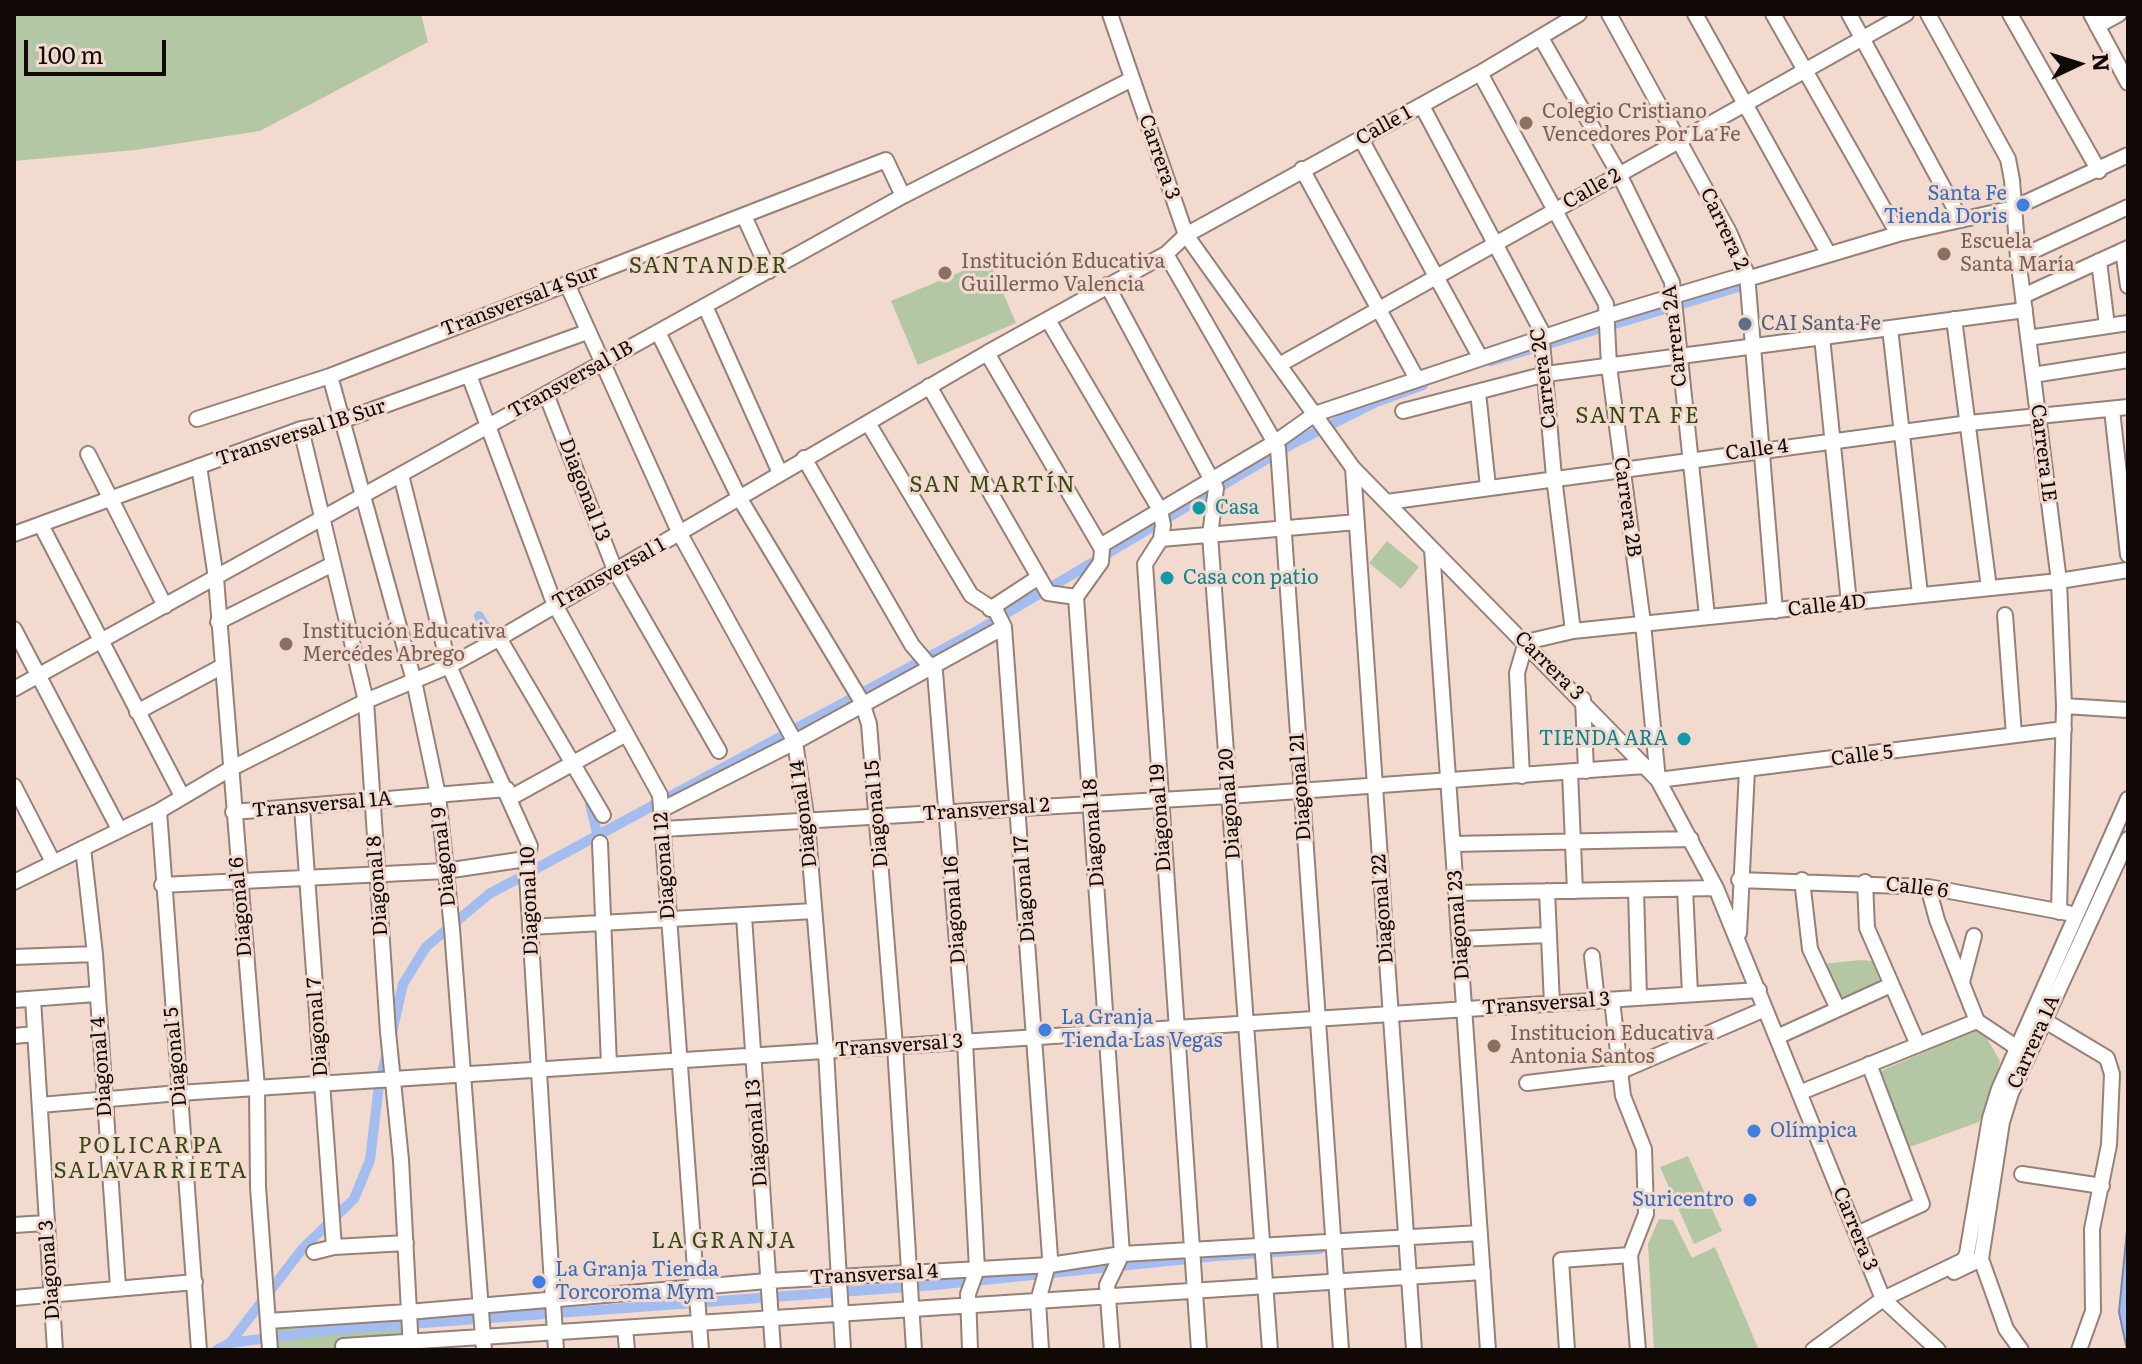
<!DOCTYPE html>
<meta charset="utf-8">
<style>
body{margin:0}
#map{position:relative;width:2142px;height:1364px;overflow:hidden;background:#f2dacf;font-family:Literata,serif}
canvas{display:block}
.frame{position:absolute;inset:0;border:16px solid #110906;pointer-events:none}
.north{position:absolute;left:2038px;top:24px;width:80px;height:80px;-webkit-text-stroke:6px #f2dacf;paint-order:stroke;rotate:86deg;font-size:22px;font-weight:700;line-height:32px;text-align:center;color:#110906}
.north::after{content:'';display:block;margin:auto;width:28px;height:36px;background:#110906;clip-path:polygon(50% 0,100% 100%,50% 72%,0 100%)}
.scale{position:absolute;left:24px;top:40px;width:142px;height:36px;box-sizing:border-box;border:4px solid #110906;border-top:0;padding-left:10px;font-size:24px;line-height:28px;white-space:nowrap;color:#110906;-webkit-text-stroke:6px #f2dacf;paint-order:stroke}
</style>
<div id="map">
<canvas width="2142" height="1364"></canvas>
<div class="frame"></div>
<div class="north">N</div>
<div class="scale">100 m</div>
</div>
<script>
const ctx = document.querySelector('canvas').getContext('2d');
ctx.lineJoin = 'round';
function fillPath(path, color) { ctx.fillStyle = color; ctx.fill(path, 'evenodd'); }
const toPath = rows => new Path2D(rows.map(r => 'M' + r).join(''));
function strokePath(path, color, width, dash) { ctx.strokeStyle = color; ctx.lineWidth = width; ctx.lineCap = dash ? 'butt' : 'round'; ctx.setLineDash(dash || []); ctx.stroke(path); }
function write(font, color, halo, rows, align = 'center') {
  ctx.font = font + ' Literata,serif'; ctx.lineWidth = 6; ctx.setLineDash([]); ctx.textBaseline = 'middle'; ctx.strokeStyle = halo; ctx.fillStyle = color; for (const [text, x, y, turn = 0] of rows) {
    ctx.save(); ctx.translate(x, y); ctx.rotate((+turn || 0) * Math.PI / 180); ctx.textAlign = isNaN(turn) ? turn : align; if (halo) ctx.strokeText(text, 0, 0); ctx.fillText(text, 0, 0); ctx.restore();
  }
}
fillPath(toPath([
 [14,14,421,14,428,42,260,131,135,150,14,161],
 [989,260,1016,323,918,365,891,301],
 [1387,541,1419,567,1401,589,1369,563],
 [1861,960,1872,961,1882,986,1841,1002,1822,964],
 [1981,1028,2000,1061,1988,1106,1979,1122,1904,1149,1876,1073],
 [1688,1156,1722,1231,1694,1244,1660,1167],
 [1659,1219,1673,1220,1692,1258,1715,1247,1759,1350,1654,1350,1648,1244],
 [400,1313,405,1320,406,1331,401,1338,340,1345,336,1350,274,1350,272,1324]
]), '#b4c7a4');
const water = toPath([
 [2128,1220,2128,1350,2127,1350,2119,1312,2128,1220]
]);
fillPath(water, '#a3bdf1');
strokePath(water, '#7787aa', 2);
strokePath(toPath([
 [1491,361,1745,285],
 [479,616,496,646],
 [590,804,597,833],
 [392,1033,403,984,426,947,489,894,975,632,1294,443,1376,402,1423,385],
 [230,1343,329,1330,935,1285,1217,1256,1320,1249],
 [217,1350,230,1343,303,1248,354,1199,370,1160,379,1085,387,1052]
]), '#a3bdf1', 10);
const minor = toPath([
 [1110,14,1186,235,1279,365,1353,468,1658,780,1716,888,1883,1299,1938,1350],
 [1609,14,1729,232,1747,274,1775,611],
 [1695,14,1828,253],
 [1773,14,1898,234],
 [1849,14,1961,220],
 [1928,14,2008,159,2012,180,2018,258,2059,581,2064,706,2059,912],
 [2010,14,2099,171],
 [2091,14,2128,83],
 [2097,26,2119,14],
 [1541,38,1619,174,1672,282,1707,616],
 [1480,73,1606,304,1609,366,1643,623,1658,780,2064,729],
 [1422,106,1541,330,1554,477,1573,631],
 [1361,139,1480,357],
 [1302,169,1417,379],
 [744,216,769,271],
 [2123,250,2128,286],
 [1166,254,1278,448,1341,1350],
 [2018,258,2128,207],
 [2099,261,2107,326],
 [1747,279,1898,234,2014,208,2128,155],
 [567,284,680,534,795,742,807,822,826,1051,843,1350],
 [1107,285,1216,488,1210,535,1270,1350],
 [2023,296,2128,248],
 [705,306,780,473],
 [1954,319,1989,588],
 [1048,320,1160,510,1163,525,1161,539,1145,564,1199,1350],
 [1890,328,1920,594],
 [658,332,740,499,862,702,869,724,895,1046,914,1350],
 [1822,337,1849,603],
 [2028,338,2128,323],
 [987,353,1102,549,1101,562,1076,597,1122,1254,1107,1285,1112,1350],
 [1279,365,1906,14],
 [469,375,554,603,660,795,701,1350],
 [2033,375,2128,360],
 [330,376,414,681,438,795,452,929,484,1350],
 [929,386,1048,593,1076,597],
 [1478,392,1488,487],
 [546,394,615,570,719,751],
 [2112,410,2128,555],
 [1403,411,1546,374,2025,310],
 [197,419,330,376,886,160,903,196],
 [868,423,971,595,996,611,1004,627,1050,1257,1038,1301,1041,1350],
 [301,429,366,701,388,1032,401,1160,411,1350],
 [88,454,165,606],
 [804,458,912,645,935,672,965,1042,977,1269,968,1294,970,1350],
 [199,466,216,578,257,1088,258,1187,270,1350],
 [1353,468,1414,1350],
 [401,475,449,666,530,846,526,859,556,1350],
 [1387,502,1969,423,2128,407],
 [41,525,182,796],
 [14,534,301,429,344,420,587,332],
 [1161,539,1357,522],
 [1100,546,1277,441,1315,414,1607,316,1747,274],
 [1432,549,1488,1350],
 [990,609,1039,577],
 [2005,615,2014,735],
 [218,622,333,564],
 [14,629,119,829],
 [499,638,603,815],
 [14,689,903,196,1132,79],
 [1583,699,1586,771],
 [2064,706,2128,710],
 [137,712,221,667],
 [1570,772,1575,891],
 [1522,776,1517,673,1526,642,1573,631,2059,581,2128,570],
 [14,786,53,862],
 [510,798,626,734],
 [302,807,334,1247],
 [661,810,795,742,1004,627],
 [159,811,199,1350],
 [233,812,507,789],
 [663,829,1229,796,1645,766],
 [600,843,609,1065],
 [1453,844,1691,839],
 [83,848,95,954,118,1287],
 [1739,880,1928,887,2068,913],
 [1802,880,1810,949,1838,1009],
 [14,882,159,811,230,769,366,701,449,666,498,639,987,353,1166,254,1186,235,1480,73,1579,14],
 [1865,882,1867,928,1918,1045],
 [162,885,445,871,526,859],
 [1928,887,1937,920,1977,1021,2016,1047],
 [1685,889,1690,994],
 [1636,890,1639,998],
 [1547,891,1552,1004],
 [1457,893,1716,888],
 [744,916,773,1350],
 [530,927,814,911],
 [1739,933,1747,770],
 [1459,939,1548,935],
 [1592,956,1597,1001],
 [14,957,95,954],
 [1962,982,1974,936],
 [33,999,55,1350],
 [14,1000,96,994],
 [1612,1000,1623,1096,1644,1149,1646,1214,1630,1255,1638,1350],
 [2042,1019,2107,1058,2112,1074,2109,1145,2092,1229,2093,1311,2079,1350],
 [14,1036,35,1034],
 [1777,1037,1891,985],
 [1527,1083,1619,1072,1765,1009],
 [1799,1093,1977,1021],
 [40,1105,179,1093,1759,990],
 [2022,1174,2102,1186],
 [14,1225,47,1223],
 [1857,1234,1922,1204,1869,1064],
 [314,1252,334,1247,406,1243],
 [1981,1259,2006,1329,2021,1350],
 [1954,1272,1981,1259,2002,1122,2011,1093,2128,839],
 [14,1298,195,1282],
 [268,1321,408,1312,767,1281,1050,1265,1122,1254,1480,1233],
 [625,1328,627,1350],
 [344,1350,343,1346,1483,1272],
 [1567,1350,1561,1260,1630,1255],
 [1813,1350,1883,1299,1964,1260,1967,1254,1990,1118,1999,1089,2128,799]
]);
strokePath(minor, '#968077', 18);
strokePath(minor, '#fff', 14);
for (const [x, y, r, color] of [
 [1526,123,8,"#8d6e63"],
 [2023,205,8,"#3f7fe0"],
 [1944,254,8,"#8d6e63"],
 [945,273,8,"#8d6e63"],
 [1745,324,8,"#5c6f8a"],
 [1199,508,8,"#0f9aa8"],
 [1167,578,8,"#0f9aa8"],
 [286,644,8,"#8d6e63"],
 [1684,739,8,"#0f9aa8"],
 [1045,1030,8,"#3f7fe0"],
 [1494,1046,8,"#8d6e63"],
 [1754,1131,8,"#3f7fe0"],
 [1750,1200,8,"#3f7fe0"],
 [539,1282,8,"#3f7fe0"]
]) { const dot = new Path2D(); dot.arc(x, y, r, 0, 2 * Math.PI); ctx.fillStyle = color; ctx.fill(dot); strokePath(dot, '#f2dacf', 3); }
write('20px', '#785e54', '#f2dacf', [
 ["Colegio Cristiano",1542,112],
 ["Vencedores Por La Fe",1542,135],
 ["Escuela",1960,242],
 ["Santa María",1960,265],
 ["Institución Educativa",961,262],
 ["Guillermo Valencia",961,285],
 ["Institución Educativa",302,632],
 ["Mercédes Abrego",302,655],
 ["Institucion Educativa",1510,1034],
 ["Antonia Santos",1510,1057]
], 'left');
write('20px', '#110906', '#f2dacf', [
 ["Calle 1",1384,126,-29],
 ["Carrera 3",1159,157,71],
 ["Calle 2",1592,189,-29],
 ["Carrera 2",1724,229,65],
 ["Transversal 4 Sur",520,301,-21],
 ["Carrera 2A",1675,336,-96],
 ["Carrera 2C",1544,378,-97],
 ["Transversal 1B",571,380,-29],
 ["Transversal 1B Sur",301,433,-18],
 ["Calle 4",1757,450,-7],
 ["Carrera 1E",2043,453,83],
 ["Diagonal 13",584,490,69],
 ["Carrera 2B",1627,507,82],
 ["Transversal 1",609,574,-29],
 ["Calle 4D",1827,606,-6],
 ["Carrera 3",1549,666,45],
 ["Calle 5",1862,756,-7],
 ["Diagonal 21",1301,787,-94],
 ["Diagonal 20",1230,804,-94],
 ["Transversal 1A",322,805,-5],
 ["Transversal 2",986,810,-4],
 ["Diagonal 14",804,814,-97],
 ["Diagonal 15",877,814,-95],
 ["Diagonal 19",1161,818,-94],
 ["Diagonal 18",1094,833,-94],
 ["Diagonal 9",444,857,-96],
 ["Diagonal 12",665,866,-94],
 ["Diagonal 8",378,886,-94],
 ["Calle 6",1917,888,7],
 ["Diagonal 17",1025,889,-94],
 ["Diagonal 10",530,901,-92],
 ["Diagonal 6",241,907,-95],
 ["Diagonal 22",1383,909,-94],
 ["Diagonal 16",955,910,-94],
 ["Diagonal 23",1459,925,-94],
 ["Transversal 3",1546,1004,-4],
 ["Diagonal 7",318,1027,-94],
 ["Carrera 1A",2034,1042,-66],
 ["Transversal 3",899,1046,-4],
 ["Diagonal 5",176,1057,-95],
 ["Diagonal 4",102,1067,-94],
 ["Diagonal 13",757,1133,-94],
 ["Carrera 3",1855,1229,68],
 ["Diagonal 3",50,1270,-94],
 ["Transversal 4",874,1275,-3]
]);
write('20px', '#366cbe', '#f2dacf', [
 ["Santa Fe",2007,194,"right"],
 ["Tienda Doris",2007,217,"right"],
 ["La Granja",1061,1018],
 ["Tienda Las Vegas",1061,1041],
 ["Olímpica",1770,1131],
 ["Suricentro",1734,1200,"right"],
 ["La Granja Tienda",555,1270],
 ["Torcoroma Mym",555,1293]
], 'left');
write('20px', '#4e5e75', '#f2dacf', [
 ["CAI Santa Fe",1761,324]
], 'left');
write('20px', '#0d838f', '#f2dacf', [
 ["Casa",1215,508],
 ["Casa con patio",1183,578],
 ["TIENDA ARA",1668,739,"right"]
], 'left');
ctx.letterSpacing = '2px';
write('22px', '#374711', '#f2dacf', [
 ["SANTANDER",709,267],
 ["SANTA FE",1638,417],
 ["SAN MARTÍN",993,486],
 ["POLICARPA",151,1147],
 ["SALAVARRIETA",151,1172],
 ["LA GRANJA",724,1242]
]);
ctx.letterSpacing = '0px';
</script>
